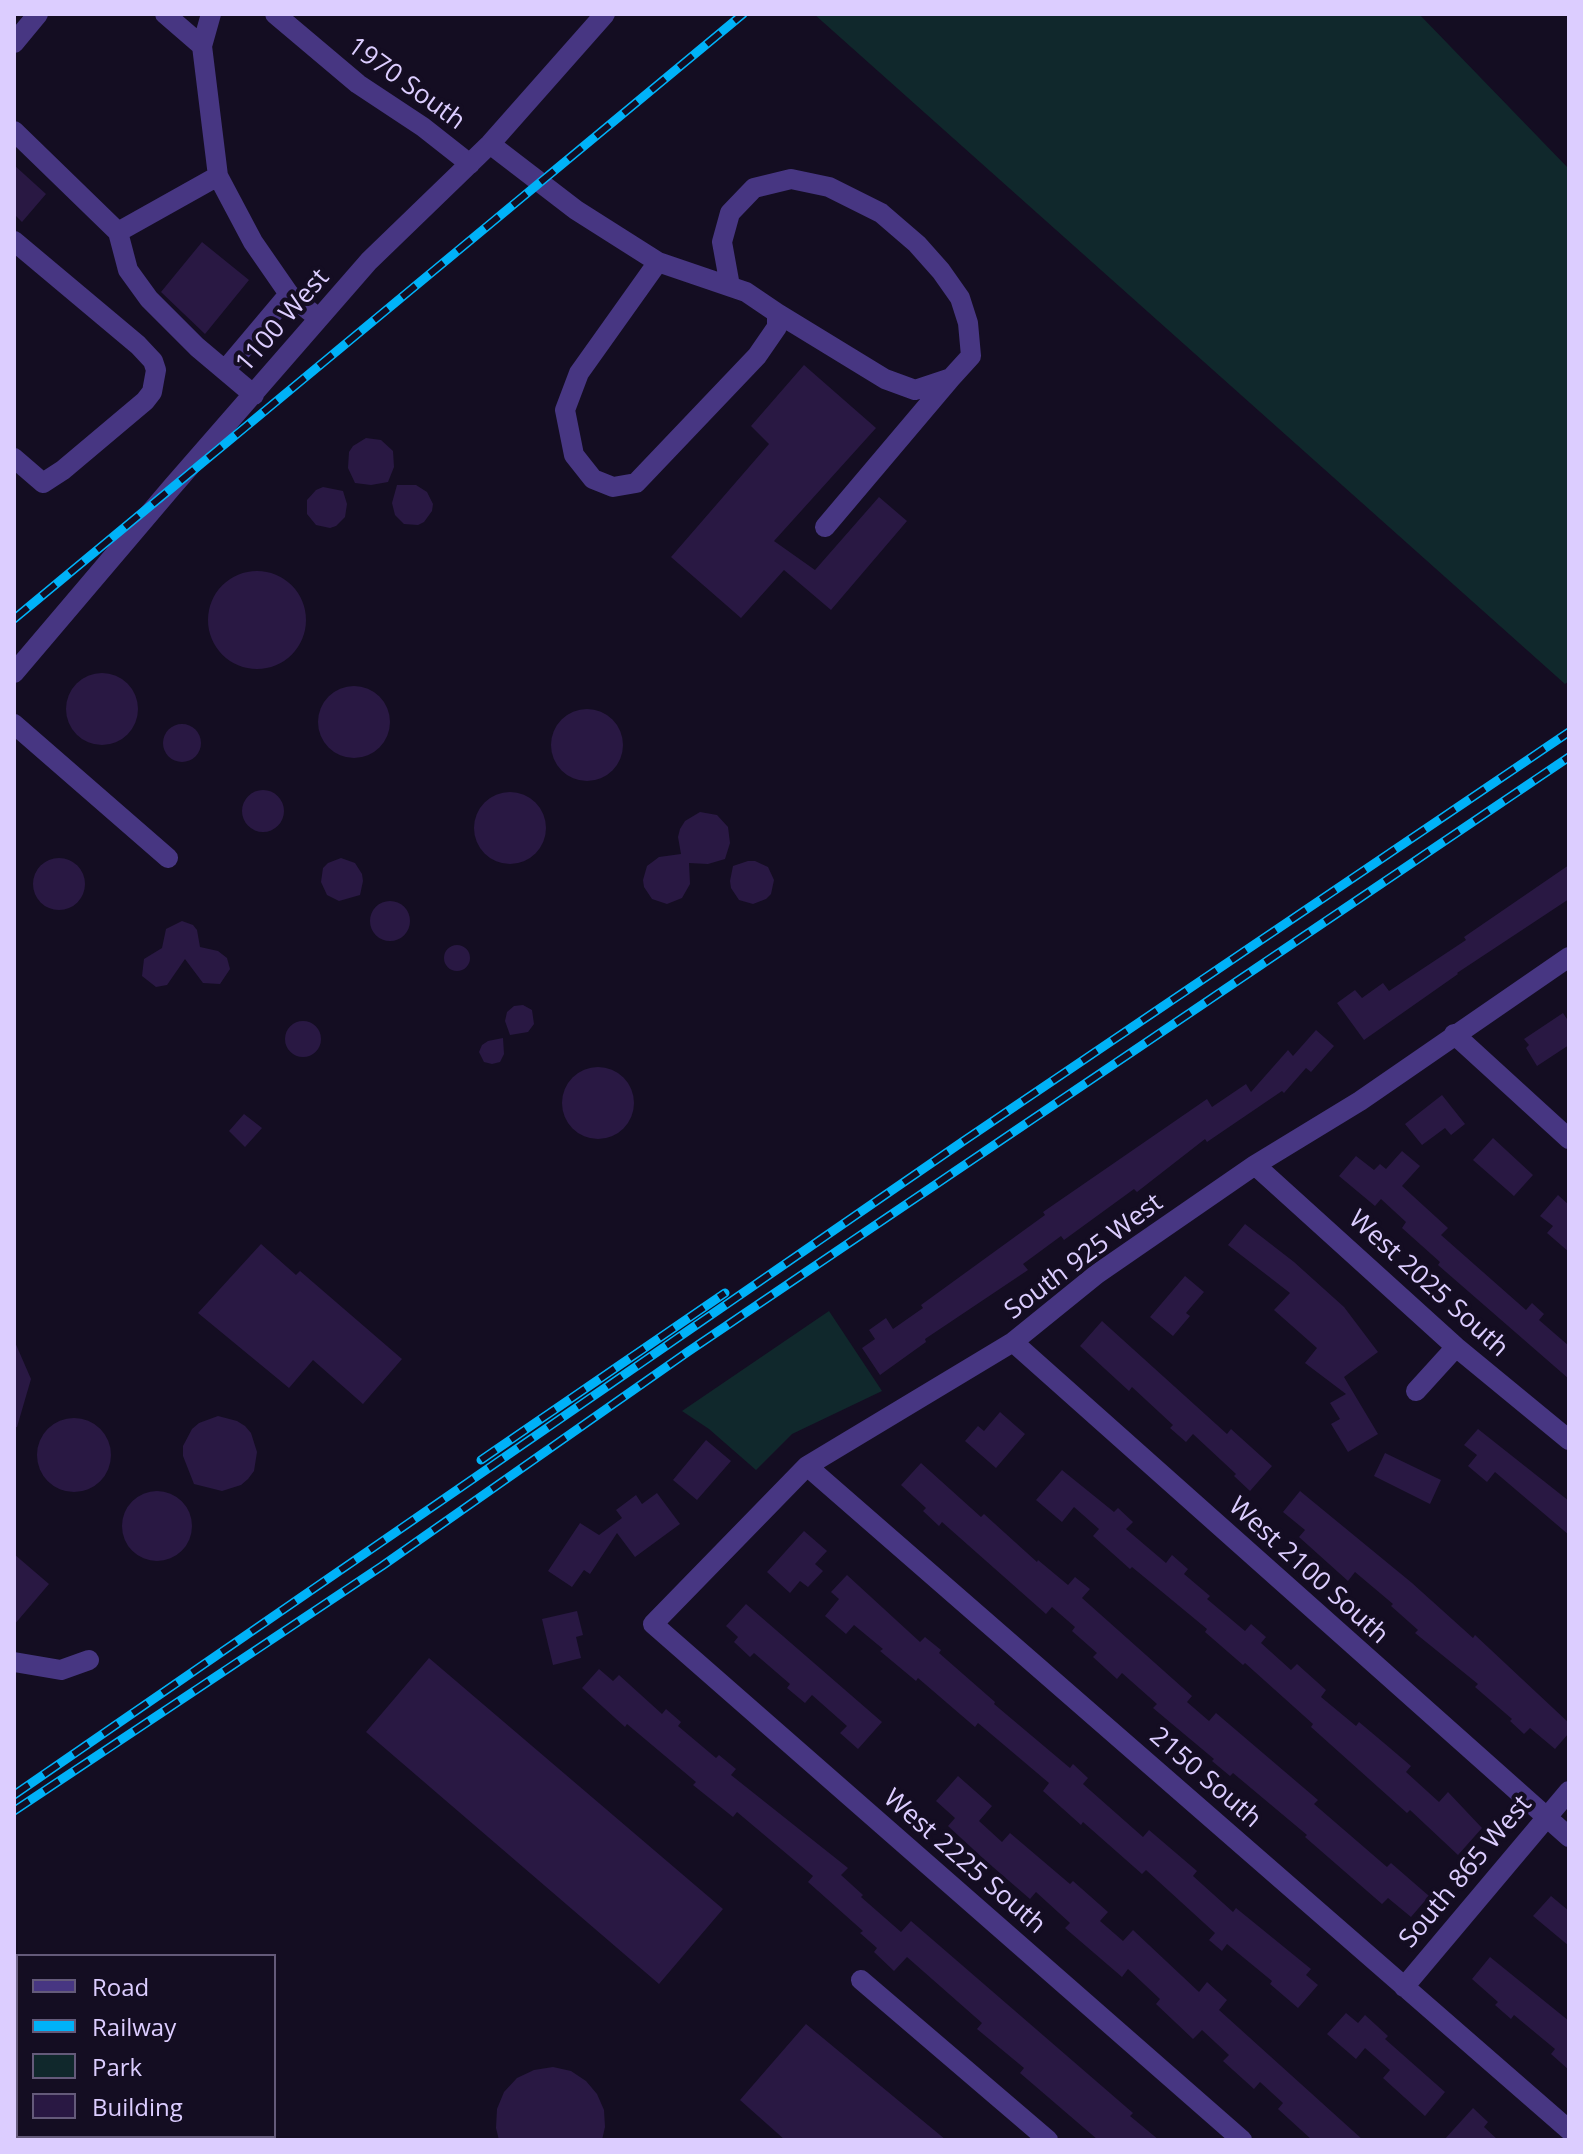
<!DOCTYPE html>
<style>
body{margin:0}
#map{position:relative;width:1583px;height:2154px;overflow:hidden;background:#140d22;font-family:"Open Sans",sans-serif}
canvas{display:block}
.frame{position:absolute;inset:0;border:16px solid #dccdff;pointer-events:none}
.legend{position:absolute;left:16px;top:1954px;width:260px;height:184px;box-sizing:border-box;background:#140d22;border:2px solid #645a7a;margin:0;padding:10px 14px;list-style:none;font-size:24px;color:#dccdff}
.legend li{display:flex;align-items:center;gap:16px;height:40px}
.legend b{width:40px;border:2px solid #645a7a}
</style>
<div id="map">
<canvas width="1583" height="2154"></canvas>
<div class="frame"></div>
<ul class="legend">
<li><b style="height:10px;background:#473682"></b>Road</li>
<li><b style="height:10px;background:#00b2f8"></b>Railway</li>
<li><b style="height:22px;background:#10282c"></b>Park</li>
<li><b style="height:22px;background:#291843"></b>Building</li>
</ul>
</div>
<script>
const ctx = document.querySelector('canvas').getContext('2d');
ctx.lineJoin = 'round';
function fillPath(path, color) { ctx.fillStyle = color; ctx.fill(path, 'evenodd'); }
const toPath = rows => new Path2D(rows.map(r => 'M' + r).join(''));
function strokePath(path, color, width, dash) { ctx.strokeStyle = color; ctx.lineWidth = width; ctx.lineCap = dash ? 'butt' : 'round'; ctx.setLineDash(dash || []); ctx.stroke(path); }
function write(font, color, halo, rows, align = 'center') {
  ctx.font = font + ' "Open Sans",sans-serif'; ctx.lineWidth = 8; ctx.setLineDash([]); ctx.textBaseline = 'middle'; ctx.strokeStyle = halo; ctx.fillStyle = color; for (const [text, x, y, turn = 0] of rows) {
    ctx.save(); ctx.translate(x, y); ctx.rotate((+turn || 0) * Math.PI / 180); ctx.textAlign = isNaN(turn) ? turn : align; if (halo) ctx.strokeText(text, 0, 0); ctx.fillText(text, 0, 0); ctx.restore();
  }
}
fillPath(toPath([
 [814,14,1419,14,1569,169,1569,681,1565,684],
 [829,1311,882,1391,792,1434,756,1470,709,1429,682,1411]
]), '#10282c');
fillPath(toPath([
 [14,165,46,194,22,222,14,214],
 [202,242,249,280,205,334,161,292],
 [804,365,876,428,774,541,815,570,879,497,907,521,831,610,784,570,741,618,671,557,769,444,751,426],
 [366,438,381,440,393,451,394,467,388,482,371,485,355,483,348,468,349,452,353,446],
 [397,485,416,485,427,492,433,504,432,511,424,522,418,525,404,524,395,515,392,503],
 [323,487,343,491,347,504,345,517,336,526,330,528,316,525,307,514,307,500,316,490],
 '208 620a49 49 0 1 1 98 0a49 49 0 1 1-98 0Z',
 '66 709a36 36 0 1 1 72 0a36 36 0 1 1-72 0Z',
 '318 722a36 36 0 1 1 72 0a36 36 0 1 1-72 0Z',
 '551 745a36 36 0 1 1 72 0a36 36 0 1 1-72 0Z',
 '163 743a19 19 0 1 1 38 0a19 19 0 1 1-38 0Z',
 '242 811a21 21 0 1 1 42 0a21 21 0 1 1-42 0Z',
 '474 828a36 36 0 1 1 72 0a36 36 0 1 1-72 0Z',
 [700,812,717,815,728,827,730,843,725,859,708,864,689,863,690,884,682,898,667,904,652,899,644,887,643,880,647,866,659,857,681,854,678,837,680,829,685,821],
 '33 884a26 26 0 1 1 52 0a26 26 0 1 1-52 0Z',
 [341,858,355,863,362,874,363,881,360,895,339,901,327,895,321,882,323,868,328,863],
 [748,861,755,861,768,867,774,880,771,894,766,899,753,904,739,900,731,888,730,881,733,866],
 [1569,865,1569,899,1457,973,1458,974,1364,1040,1337,1003,1355,990,1362,998,1383,983,1389,991,1466,940,1464,937],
 '370 921a20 20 0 1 1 40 0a20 20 0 1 1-40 0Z',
 [182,921,193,925,197,930,200,947,218,951,227,958,230,969,220,984,203,983,185,959,167,985,156,987,142,976,144,959,162,948,166,929],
 '444 958a13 13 0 1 1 26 0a13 13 0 1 1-26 0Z',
 [523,1005,532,1010,534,1024,528,1032,510,1035,505,1021,507,1012,514,1006],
 [1563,1013,1569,1022,1569,1045,1537,1066,1526,1048,1529,1045,1524,1039],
 '285 1039a18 18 0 1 1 36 0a18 18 0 1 1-36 0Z',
 [1316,1030,1334,1046,1311,1072,1306,1068,1284,1093,1282,1091,1207,1142,1205,1139,1137,1192,1134,1189,1064,1240,1061,1236,1023,1264,1028,1270,925,1339,926,1342,880,1375,862,1348,875,1339,869,1330,886,1318,893,1329,923,1308,921,1305,1045,1215,1043,1212,1207,1099,1212,1107,1246,1084,1251,1092,1288,1050,1293,1056],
 [503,1038,504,1054,500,1062,492,1064,484,1062,479,1052,482,1045,488,1041],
 '562 1103a36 36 0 1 1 72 0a36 36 0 1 1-72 0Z',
 [1442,1095,1465,1124,1451,1135,1445,1128,1422,1145,1405,1124],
 [244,1114,262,1128,245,1147,229,1131],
 [1493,1138,1533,1175,1514,1196,1473,1160],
 [1402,1151,1420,1166,1402,1186,1448,1228,1441,1235,1526,1310,1532,1303,1544,1314,1539,1320,1569,1346,1569,1379,1438,1265,1440,1262,1402,1228,1406,1222,1381,1199,1375,1206,1339,1176,1356,1156,1374,1170,1380,1164,1386,1169],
 [1558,1195,1569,1205,1569,1252,1547,1233,1553,1226,1540,1216],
 [1245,1224,1294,1262,1344,1307,1378,1352,1344,1377,1378,1434,1348,1452,1331,1424,1340,1419,1330,1403,1346,1394,1305,1363,1317,1348,1274,1310,1290,1293,1228,1245],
 [261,1244,296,1275,300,1271,402,1359,363,1404,313,1360,289,1388,198,1313],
 [1185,1276,1204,1292,1186,1313,1190,1316,1173,1336,1150,1317],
 [1102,1321,1227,1434,1231,1429,1272,1466,1250,1491,1234,1476,1236,1474,1193,1434,1186,1442,1170,1428,1173,1425,1132,1387,1129,1391,1080,1346],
 [14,1340,31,1379,17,1427,14,1427],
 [1000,1412,1025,1434,996,1468,965,1441,978,1426,984,1431],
 [218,1416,237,1421,245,1426,251,1433,257,1452,254,1471,248,1479,241,1485,222,1491,194,1484,183,1456,183,1446,192,1429,199,1423],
 '37 1455a37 37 0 1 1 74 0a37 37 0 1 1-74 0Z',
 [1478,1429,1569,1501,1569,1535,1495,1472,1487,1482,1468,1466,1477,1455,1464,1445],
 [706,1440,731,1461,697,1500,673,1480],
 [1385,1453,1441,1480,1430,1504,1374,1476],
 [921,1463,981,1517,984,1514,1037,1562,1038,1560,1068,1585,1075,1577,1090,1589,1082,1598,1192,1696,1187,1702,1209,1721,1216,1713,1318,1800,1314,1804,1387,1867,1391,1863,1429,1896,1411,1917,1388,1898,1382,1904,1305,1837,1307,1835,1233,1773,1230,1776,1212,1761,1214,1759,1153,1708,1157,1704,1122,1673,1117,1679,1093,1657,1097,1653,1072,1631,1075,1627,1052,1607,1046,1614,942,1522,939,1526,923,1511,926,1508,901,1485],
 [1062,1470,1114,1512,1118,1508,1133,1522,1126,1529,1166,1563,1172,1555,1188,1569,1184,1574,1210,1596,1207,1599,1245,1631,1251,1624,1266,1637,1261,1643,1291,1670,1297,1664,1326,1690,1321,1697,1356,1726,1359,1722,1384,1743,1411,1766,1406,1772,1439,1802,1448,1792,1482,1828,1458,1855,1410,1810,1407,1813,1311,1727,1313,1724,1245,1663,1243,1665,1205,1632,1207,1629,1132,1567,1130,1569,1093,1536,1099,1529,1074,1507,1062,1522,1036,1500],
 [1300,1491,1412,1583,1473,1638,1475,1635,1569,1723,1569,1733,1555,1749,1530,1728,1524,1734,1510,1721,1512,1719,1475,1687,1478,1684,1415,1633,1418,1630,1391,1606,1393,1604,1355,1572,1348,1581,1299,1537,1305,1530,1283,1512],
 '122 1526a35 35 0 1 1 70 0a35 35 0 1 1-70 0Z',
 [657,1493,680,1524,635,1557,617,1533,590,1574,584,1570,572,1587,548,1571,580,1523,599,1535,622,1518,616,1510,636,1495,642,1504],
 [804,1531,827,1551,815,1564,823,1571,808,1587,800,1581,790,1593,767,1572],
 [14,1554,49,1584,14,1625],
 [847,1575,920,1642,925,1637,941,1650,939,1653,995,1702,994,1704,1070,1768,1073,1764,1088,1778,1083,1784,1143,1837,1149,1830,1197,1871,1193,1876,1233,1912,1236,1908,1311,1969,1306,1975,1318,1985,1298,2008,1270,1984,1272,1981,1227,1944,1222,1951,1209,1940,1215,1933,1146,1870,1142,1874,1083,1822,1081,1825,1043,1791,1049,1783,978,1723,975,1727,918,1678,916,1681,880,1651,883,1649,854,1625,846,1634,825,1616,839,1599,831,1592],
 [746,1604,882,1722,858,1749,840,1733,847,1726,812,1695,805,1703,787,1688,790,1684,754,1653,750,1657,734,1642,738,1637,726,1626],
 [577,1611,583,1635,576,1637,581,1658,553,1665,542,1619],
 [429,1658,723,1909,659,1984,366,1732],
 [599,1669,613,1681,619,1675,662,1714,666,1709,681,1722,678,1726,716,1758,719,1755,736,1769,731,1775,848,1868,841,1875,863,1895,861,1897,901,1932,911,1921,1133,2113,1130,2116,1159,2140,1098,2140,1020,2073,1024,2068,977,2029,982,2023,907,1957,894,1971,874,1952,877,1948,860,1933,863,1931,808,1882,813,1876,737,1812,733,1817,693,1785,696,1782,627,1724,625,1727,582,1688],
 [958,1776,992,1806,979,1821,1002,1842,1010,1833,1070,1884,1073,1881,1108,1912,1100,1921,1123,1941,1133,1930,1199,1992,1207,1982,1227,2000,1219,2010,1363,2140,1312,2140,1278,2109,1283,2103,1260,2082,1254,2089,1223,2061,1229,2055,1202,2030,1193,2039,1156,2004,1160,1999,1128,1969,1122,1977,1065,1928,1070,1923,1036,1892,1030,1899,986,1861,948,1826,955,1818,936,1801],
 [1551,1896,1569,1911,1569,1946,1533,1916],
 [1490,1957,1569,2021,1569,2070,1551,2054,1555,2049,1514,2015,1511,2019,1495,2005,1498,2002,1472,1979],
 [1346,2013,1358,2023,1365,2015,1388,2036,1385,2039,1445,2092,1425,2116,1383,2078,1390,2070,1365,2048,1356,2059,1327,2034],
 [806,2024,946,2140,785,2140,740,2100],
 [553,2067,571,2071,586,2081,597,2094,604,2110,605,2127,602,2140,499,2140,496,2128,497,2109,504,2092,517,2078,534,2070],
 [1473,2108,1488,2122,1484,2127,1498,2140,1444,2140]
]), '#291843');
strokePath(toPath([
 [165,14,202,46],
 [211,14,202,46,218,176,253,242,289,294,318,318],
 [275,14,358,84,423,127,470,164],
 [14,43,38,14],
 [14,131,118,232,128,270,149,299,197,347,254,395],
 [490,144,576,210,658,262,746,292,777,313,777,327,757,356,636,483,613,487,593,479,574,455,565,410,579,373,658,262],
 [118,232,218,176],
 [14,241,138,345,153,361,156,370,152,392,145,401,63,470,43,483,14,458],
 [730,286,722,242,730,213,754,188,791,179,829,187,881,213,917,244,941,271,960,298,968,323,971,356,951,378,915,390,885,379,777,313],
 [225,370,289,294],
 [825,527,951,378],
 [14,673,172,487,369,261,490,144,605,14],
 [14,724,168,858],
 [1454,1034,1569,1139],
 [1255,1165,1456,1347,1569,1440],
 [1013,1342,1569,1837],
 [1416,1391,1456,1347],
 [807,1466,1569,2130],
 [14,1662,61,1670,89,1660],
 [861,1980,1048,2140],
 [1404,1987,1569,1791],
 [1242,2140,653,1624,807,1466,1013,1342,1097,1274,1255,1165,1360,1101,1569,957]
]), '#473682', 20);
const rail = toPath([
 [14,619,743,14],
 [481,1460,725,1293],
 [14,1795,965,1140,1569,732],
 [14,1811,382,1566,689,1351,1569,757]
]);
strokePath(rail, '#00b2f8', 9);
strokePath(rail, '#140d22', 6, [18]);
write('26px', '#dccdff', '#140d22', [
 ["1970 South",406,84,36],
 ["1100 West",283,321,-49],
 ["South 925 West",1084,1257,-37],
 ["West 2025 South",1428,1284,42],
 ["West 2100 South",1308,1571,42],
 ["2150 South",1205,1778,41],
 ["West 2225 South",964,1862,41],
 ["South 865 West",1466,1872,-50]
]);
</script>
